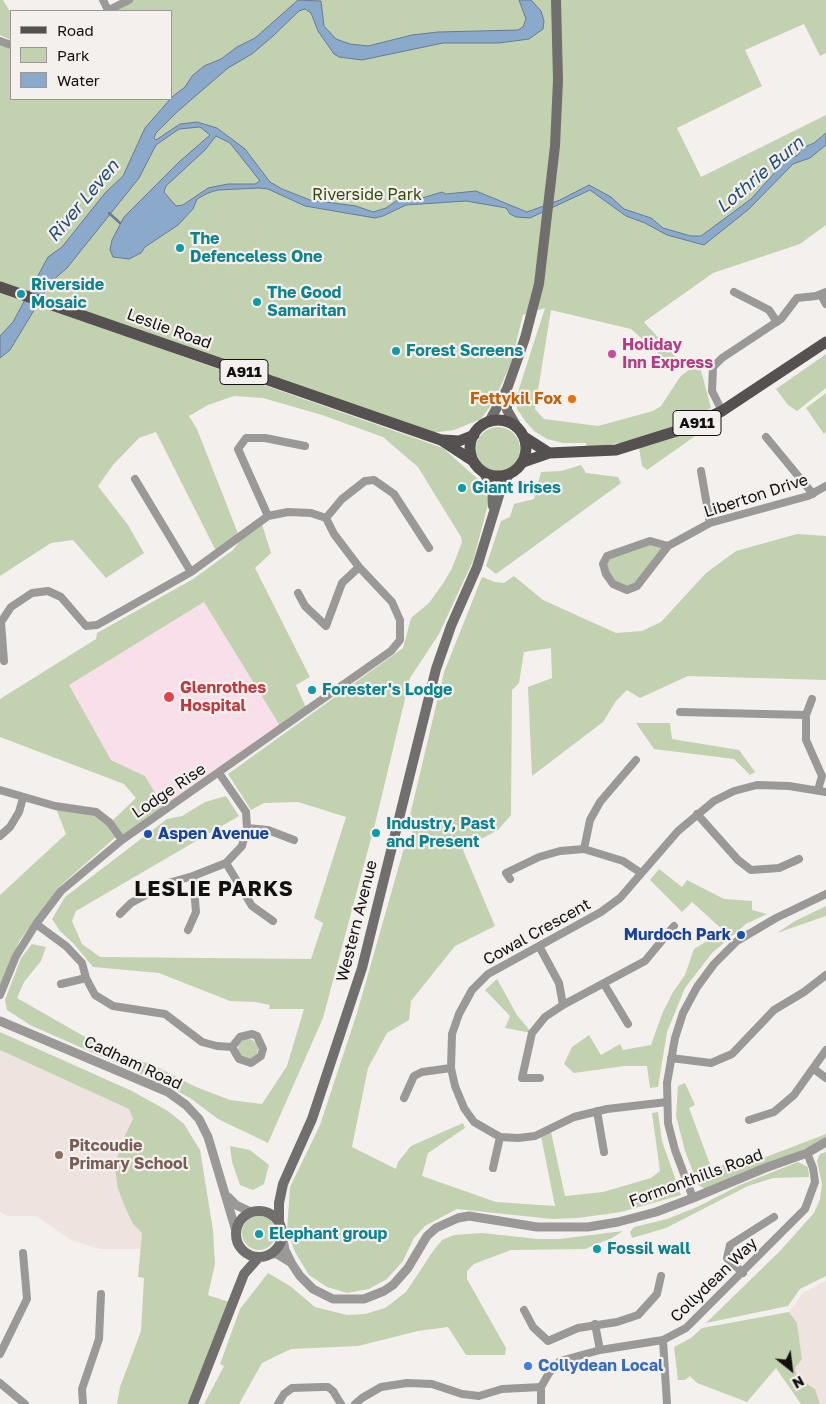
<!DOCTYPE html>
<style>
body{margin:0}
#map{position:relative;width:826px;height:1404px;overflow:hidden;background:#f4f0ee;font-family:"Golos Text",sans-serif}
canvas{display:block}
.legend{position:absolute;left:10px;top:10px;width:162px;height:90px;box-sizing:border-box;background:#f4f0ee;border:1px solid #9a9795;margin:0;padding:6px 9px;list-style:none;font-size:15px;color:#121110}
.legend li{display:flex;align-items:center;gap:10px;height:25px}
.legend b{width:25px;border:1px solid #9a9795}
.north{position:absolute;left:766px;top:1344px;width:50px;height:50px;-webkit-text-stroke:4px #f4f0ee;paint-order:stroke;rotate:151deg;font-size:14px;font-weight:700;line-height:20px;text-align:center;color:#121110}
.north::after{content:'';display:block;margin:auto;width:18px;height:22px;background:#121110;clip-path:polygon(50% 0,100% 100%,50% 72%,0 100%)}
</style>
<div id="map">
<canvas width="826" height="1404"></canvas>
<ul class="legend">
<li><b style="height:6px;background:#545150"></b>Road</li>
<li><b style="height:14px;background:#c2d2b0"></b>Park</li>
<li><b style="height:14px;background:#8ba9cb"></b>Water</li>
</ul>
<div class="north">N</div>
</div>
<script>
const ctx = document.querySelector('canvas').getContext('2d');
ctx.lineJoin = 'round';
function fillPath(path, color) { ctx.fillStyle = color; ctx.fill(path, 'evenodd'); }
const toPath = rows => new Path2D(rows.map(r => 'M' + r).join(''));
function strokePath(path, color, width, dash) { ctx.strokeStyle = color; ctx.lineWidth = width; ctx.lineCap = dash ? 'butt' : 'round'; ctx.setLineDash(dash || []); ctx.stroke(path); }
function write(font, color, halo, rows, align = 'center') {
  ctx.font = font + ' "Golos Text",sans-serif'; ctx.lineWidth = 4.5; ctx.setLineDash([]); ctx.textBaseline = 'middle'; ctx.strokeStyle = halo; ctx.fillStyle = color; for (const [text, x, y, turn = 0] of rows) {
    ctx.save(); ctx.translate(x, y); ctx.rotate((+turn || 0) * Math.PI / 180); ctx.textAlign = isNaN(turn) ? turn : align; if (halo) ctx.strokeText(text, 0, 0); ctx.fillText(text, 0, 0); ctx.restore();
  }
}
fillPath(toPath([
 [0,1050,129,1108,133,1119,121,1143,118,1189,133,1224,142,1233,141,1249,100,1249,71,1240,36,1216,7,1216,0,1212],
 [826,1281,826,1404,820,1404,815,1389,797,1377,795,1368,802,1358,797,1323,789,1312,803,1293]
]), '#efe3df');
fillPath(toPath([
 [204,602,282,729,165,809,145,776,111,760,68,685]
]), '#f8dfea');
fillPath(toPath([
 [0,0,3,0,11,13,11,40,0,35],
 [129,0,826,0,826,53,820,56,804,24,745,50,762,86,677,128,701,177,826,115,826,225,800,244,713,273,644,322,675,356,668,362,631,329,551,310,535,409,544,419,598,426,653,411,661,406,680,377,691,368,701,370,711,408,675,426,626,442,586,448,586,443,563,443,547,439,534,431,526,422,517,409,516,398,545,308,523,315,511,363,494,401,481,419,454,430,431,433,167,351,443,448,480,481,489,501,473,561,439,634,410,678,376,820,323,1018,268,1143,218,1119,190,1098,168,1086,30,1025,7,1010,5,1000,21,958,32,944,46,947,41,961,24,982,17,998,94,1042,159,1068,196,1087,230,1100,262,1104,287,1066,304,1009,269,1009,270,1005,255,1002,230,1001,159,973,93,967,74,944,60,931,52,919,65,897,167,819,182,816,205,802,226,796,239,816,76,911,72,921,82,944,100,957,311,959,323,923,314,918,346,817,298,802,264,803,251,810,228,774,403,648,411,618,429,603,444,582,452,568,462,542,461,537,418,467,383,437,322,415,263,398,234,396,208,405,189,416,197,429,239,536,217,553,156,432,139,438,113,465,98,486,128,525,144,553,106,578,73,540,51,543,0,576,0,41,11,44,11,99,171,99,171,11,107,11],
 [826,354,826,388,797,411,788,405,776,389],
 [826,393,826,432,824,434,806,408],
 [725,415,647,470,642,466,639,448],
 '476 449a22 22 0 1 1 44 0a22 22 0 1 1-44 0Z',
 [581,465,586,473,618,477,621,483,496,574,486,566,501,521,510,517,514,504,534,499,541,472,561,471],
 [262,524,271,553,255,568,310,677,296,685,307,710,282,729,204,602,69,685,111,760,145,776,165,809,122,840,118,835,60,886,20,940,0,986,0,895,66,834,55,806,96,812,110,823,136,798,124,784,0,737,0,699,96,639,97,633,193,579,233,550,241,539],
 [797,534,826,536,826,680,688,676,640,698,627,690,616,701,603,722,532,776,528,687,552,678,551,648,524,652,519,683,512,690,511,815,498,830,483,838,465,843,463,850,495,926,455,946,411,1001,409,1020,387,1033,368,1068,352,1147,396,1169,398,1162,411,1146,463,1123,465,1128,428,1153,422,1176,496,1202,555,1206,541,1136,551,1132,565,1196,603,1192,651,1178,660,1171,652,1113,658,1112,662,1141,681,1195,621,1212,578,1218,552,1219,457,1209,425,1226,414,1238,403,1261,387,1279,369,1289,347,1293,327,1287,309,1275,295,1252,287,1230,290,1187,320,1125,357,1013,404,848,411,847,413,837,412,830,407,828,444,672,482,577,495,582,504,583,514,576,543,600,616,633,642,631,661,622,706,573,736,551],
 [650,541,668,546,637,586,627,590,606,574,607,556],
 [636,723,670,723,672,739,739,750,755,772,750,775,734,759,654,749],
 [659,869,682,887,687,880,724,899,752,901,752,910,767,914,746,924,712,953,685,988,667,1032,658,1087,650,1088,647,1066,624,1066,574,1073,564,1064,572,1047,589,1035,601,1055,620,1044,623,1050,651,1045,662,1014,673,992,685,975,694,949,724,931,692,902,682,912,650,880],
 [826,906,826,916,777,933,795,921],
 [497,979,517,1015,532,1033,505,1028,510,1016,485,990],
 [0,1032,132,1091,168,1111,184,1124,200,1150,213,1230,215,1264,208,1295,229,1302,188,1404,117,1404,120,1387,141,1331,144,1278,138,1277,142,1233,133,1224,125,1207,118,1189,115,1168,121,1143,133,1119,129,1109,0,1050],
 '238 1049a10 10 0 1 1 20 0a10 10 0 1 1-20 0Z',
 [685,1083,695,1105,689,1108,711,1167,758,1160,826,1134,826,1140,705,1189,698,1185,685,1151,676,1116,678,1086],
 [230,1146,250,1150,269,1165,264,1184,253,1190,240,1185,232,1162],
 [826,1152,826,1276,800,1289,788,1306,706,1323,780,1251,814,1213,820,1199,822,1184,817,1161,820,1154],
 [798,1162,808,1167,809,1177,773,1178,748,1186,666,1228,632,1238,630,1232,634,1227,667,1219,697,1207,740,1185],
 '242 1233a17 17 0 1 1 34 0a17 17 0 1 1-34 0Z',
 [623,1231,612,1238,585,1249,511,1250,474,1264,467,1271,467,1279,506,1348,505,1355,466,1355,448,1327,418,1331,358,1346,291,1349,262,1363,239,1404,204,1404,224,1366,220,1364,240,1309,268,1273,290,1286,315,1307,347,1315,365,1314,385,1308,406,1292,433,1251,442,1240,454,1235,482,1233,538,1239,559,1239],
 [789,1312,797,1323,802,1359,795,1368,797,1377,815,1389,820,1404,801,1404,776,1368,747,1402,697,1383,690,1376,685,1380,678,1380,674,1347,691,1338,702,1328]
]), '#c2d2b0');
const water = toPath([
 [298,0,321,1,324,26,336,39,350,44,368,46,412,35,438,32,518,30,523,27,526,19,519,0,531,0,541,11,544,21,543,29,529,39,499,43,443,43,362,60,339,57,334,54,318,31,311,13,305,9,299,11,273,36,252,54,228,68,177,112,156,133,154,138,156,140,180,124,197,122,217,128,245,149,270,182,282,189,310,200,356,206,373,212,386,208,399,199,422,198,442,192,446,194,476,191,527,212,560,200,589,185,611,197,624,209,651,218,663,228,691,236,701,236,751,199,786,160,798,155,802,148,814,143,826,133,826,145,810,158,793,164,749,209,704,245,667,235,645,223,626,216,590,190,530,218,516,217,510,214,506,208,466,201,406,205,383,216,375,218,305,206,268,189,259,188,218,190,208,193,197,199,193,209,178,225,145,247,141,253,129,259,113,257,110,250,112,240,124,217,179,162,210,135,200,127,179,129,156,145,139,178,67,268,51,282,10,350,0,358,0,336,13,322,48,257,62,247,105,193,123,176,145,128,172,97,185,87,192,76,204,66,221,59,237,47,255,38,298,0],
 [216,136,230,143,260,181,255,184,228,184,208,188,183,205,176,206,164,192,166,186,205,150,216,136]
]);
fillPath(water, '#8ba9cb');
strokePath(water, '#677b93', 1);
strokePath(toPath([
 [109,213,120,223]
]), '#677b93', 2.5);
strokePath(toPath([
 [103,0,108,10],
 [107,11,129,0],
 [0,41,11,45],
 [734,292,769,310,777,322],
 [821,295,826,304],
 [722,411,712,391,713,367,722,358,781,319,797,298,816,296,826,292],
 [766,437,813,494],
 [701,471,710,523],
 [135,479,191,572],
 [268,516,238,449,246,438,265,438,305,446],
 [326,518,342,499,365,481,374,480,394,494,429,548],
 [668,546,650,541,607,556,603,564,606,574,613,584,627,590,637,586,668,546,710,523,808,496,826,486],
 [298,593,305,606,326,626,342,583,359,567],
 [680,712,806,715,806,740,822,776,818,790],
 [806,715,812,699],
 [0,790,55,806,96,812,110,823,122,840],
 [697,814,738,860,751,870,779,868,799,859],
 [247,828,268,830,294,840],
 [0,836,10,827,19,812,23,798],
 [584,849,590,820,600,802,636,760],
 [226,863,252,906,273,921],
 [510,879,506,873,539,857,560,851,584,849,623,861,641,873],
 [120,914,131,903,168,883,193,876,226,863,242,846,247,828,246,812,219,773],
 [36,924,66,946,82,963,86,978,95,995,113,1006,165,1014,202,1042,217,1046,232,1047,240,1037,252,1034,257,1036,263,1049,261,1056,251,1063,239,1059,232,1047],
 [188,930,196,912,193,876],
 [539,946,559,983,563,1005],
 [61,984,86,978],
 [604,984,628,1024],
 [0,995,16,956,36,924,61,891,122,840,391,651,400,640,400,620,392,602,359,567,334,534,326,518,311,513,288,512,268,516,191,572,97,625,86,626,61,597,48,591,32,593,11,607,1,622,4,661],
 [671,1058,711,1063,732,1054,774,1010,804,992,826,975],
 [814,1069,826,1078],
 [540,1078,522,1078,532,1033,545,1017,563,1005,645,961,674,926],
 [404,1098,414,1076,422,1072,451,1068],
 [667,1102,607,1109,574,1117,535,1136,518,1138,500,1137,474,1122,464,1108,455,1086,451,1068,452,1034,459,1014,472,990,488,974,601,912,620,898,678,831,714,801,734,791,757,785,789,786,826,792],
 [597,1111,604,1152],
 [749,1120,774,1112,794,1095,826,1050],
 [493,1168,500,1137],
 [693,1198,675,1150,668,1123,667,1083,675,1038,683,1013,697,987,714,964,737,941,776,918,826,894],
 [743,1273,727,1258,730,1245,774,1217],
 [524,1310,533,1327,548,1341,578,1328,617,1322,638,1315,657,1294,661,1276],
 [595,1324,600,1350],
 [663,1340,667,1404],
 [0,1354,27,1299,23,1253],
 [0,1383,25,1404],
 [83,1404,82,1389,99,1339,101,1294],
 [278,1404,284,1394,292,1388,322,1387,328,1387,333,1391,341,1404],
 [355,1404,362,1398,381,1387,407,1383,432,1384,462,1394,479,1396,502,1389,541,1387],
 [541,1404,541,1387,549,1373,560,1361,600,1350,663,1340,686,1328,805,1209,815,1182,813,1168,807,1153]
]), '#9a9998', 8);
strokePath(toPath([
 [0,1021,168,1092,186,1105,199,1119,208,1137,236,1231],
 [228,1197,236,1205,251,1212],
 [282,1235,285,1250,292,1264,300,1276,313,1289,333,1299,364,1299,384,1291,393,1285,408,1268,427,1236,436,1228,458,1218,469,1216,537,1227,588,1227,618,1222,656,1212,693,1198,765,1168,807,1153,826,1142],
 [270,1254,277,1254,290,1262]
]), '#9a9998', 9);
strokePath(toPath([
 [507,393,507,410,517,427],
 [489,422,507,389,525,338,539,284,555,146,558,80,556,0],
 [484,473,492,489,493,506],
 '236 1234a23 23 0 1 1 46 0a23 23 0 1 1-46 0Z',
 [279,1222,279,1203,283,1184,312,1119,362,968,436,669,451,626,477,567,500,492,509,474],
 [193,1404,244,1274,259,1257]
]), '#716f6e', 10);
strokePath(toPath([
 [0,287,441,440,473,461],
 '470 448a28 28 0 1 1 56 0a28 28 0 1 1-56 0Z',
 [524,437,549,453],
 [443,440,459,441,474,435],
 [523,462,549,453,616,450,683,429,722,411,826,342]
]), '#545150', 11);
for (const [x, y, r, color] of [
 [180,248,5,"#0f9aa8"],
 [21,294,5,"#0f9aa8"],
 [257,302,5,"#0f9aa8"],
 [396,351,5,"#0f9aa8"],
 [612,354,5,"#d1479c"],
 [572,399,5,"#e8710a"],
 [462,488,5,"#0f9aa8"],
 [312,690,5,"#0f9aa8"],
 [169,697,6,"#e0444e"],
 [376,833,5,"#0f9aa8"],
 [148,834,5,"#1a4fb4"],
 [741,935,5,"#1a4fb4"],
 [59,1155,5,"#8d6e63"],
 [259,1234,5,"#0f9aa8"],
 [597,1249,5,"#0f9aa8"],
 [528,1366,5,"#3f7fe0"]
]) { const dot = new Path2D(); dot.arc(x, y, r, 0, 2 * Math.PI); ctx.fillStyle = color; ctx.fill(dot); strokePath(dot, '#f4f0ee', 2); }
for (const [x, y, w] of [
 [244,372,48],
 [697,423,48]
]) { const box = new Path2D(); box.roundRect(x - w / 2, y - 12.5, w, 25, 4); ctx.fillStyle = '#f4f0ee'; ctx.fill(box); strokePath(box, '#121110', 1); }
write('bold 15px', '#121110', null, [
 ["A911",244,372],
 ["A911",697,423]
]);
write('16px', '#354b0e', '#f4f0ee', [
 ["Riverside Park",367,195]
]);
write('bold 16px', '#0d838f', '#f4f0ee', [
 ["The",190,239],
 ["Defenceless One",190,257],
 ["Riverside",31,285],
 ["Mosaic",31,303],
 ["The Good",267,293],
 ["Samaritan",267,311],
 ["Forest Screens",406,351],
 ["Giant Irises",472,488],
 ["Forester's Lodge",322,690],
 ["Industry, Past",386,824],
 ["and Present",386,842],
 ["Elephant group",269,1234],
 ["Fossil wall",607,1249]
], 'left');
write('16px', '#121110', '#f4f0ee', [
 ["Leslie Road",169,329,20],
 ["Liberton Drive",756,496,-18],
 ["Lodge Rise",169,791,-34],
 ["Western Avenue",357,921,-76],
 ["Cowal Crescent",537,932,-29],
 ["Cadham Road",133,1063,25],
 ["Formonthills Road",696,1178,-20],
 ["Collydean Way",714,1280,-44]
]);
write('bold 16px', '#b23c85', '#f4f0ee', [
 ["Holiday",622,345],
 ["Inn Express",622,363]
], 'left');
write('bold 16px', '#c56008', '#f4f0ee', [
 ["Fettykil Fox",562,399]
], 'right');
write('bold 16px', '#be3a42', '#f4f0ee', [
 ["Glenrothes",180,688],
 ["Hospital",180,706]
], 'left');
write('bold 16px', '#164399', '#f4f0ee', [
 ["Aspen Avenue",158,834],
 ["Murdoch Park",731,935,"right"]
], 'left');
write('bold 16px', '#785e54', '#f4f0ee', [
 ["Pitcoudie",69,1146],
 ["Primary School",69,1164]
], 'left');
write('bold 16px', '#366cbe', '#f4f0ee', [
 ["Collydean Local",538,1366]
], 'left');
write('italic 18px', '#214b78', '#f4f0ee', [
 ["Lothrie Burn",760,175,-40],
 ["River Leven",83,201,-50]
]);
ctx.letterSpacing = '1px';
write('bold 21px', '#121110', '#f4f0ee', [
 ["LESLIE PARKS",214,889]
]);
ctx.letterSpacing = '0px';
</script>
